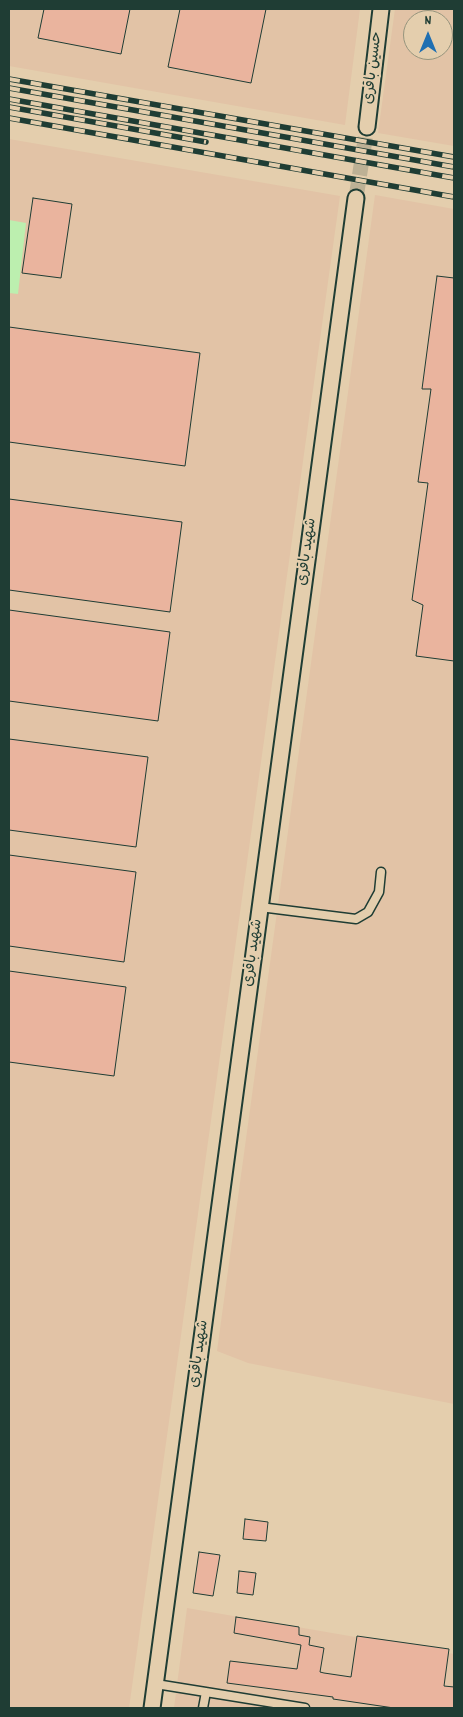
<!DOCTYPE html>
<meta charset="utf-8">
<style>
body{margin:0}
#map{position:relative;width:463px;height:1717px;overflow:hidden;background:#e4cead;font-family:Dekko,sans-serif}
canvas{display:block}
.frame{position:absolute;inset:0;border:10px solid #1f3d34;pointer-events:none}
.north{position:absolute;left:403px;top:10px;width:50px;height:50px;box-sizing:border-box;background:#e4cead;border:1px solid #95947d;border-radius:50%;rotate:0deg;font-size:14px;font-weight:700;line-height:20px;text-align:center;color:#1f3d34}
.north::after{content:'';display:block;margin:auto;width:18px;height:22px;background:#1f6fb2;clip-path:polygon(50% 0,100% 100%,50% 72%,0 100%)}
</style>
<div id="map">
<canvas width="463" height="1717"></canvas>
<div class="frame"></div>
<div class="north">N</div>
</div>
<script>
const ctx = document.querySelector('canvas').getContext('2d');
ctx.lineJoin = 'round';
function fillPath(path, color) { ctx.fillStyle = color; ctx.fill(path, 'evenodd'); }
const toPath = rows => new Path2D(rows.map(r => 'M' + r).join(''));
function strokePath(path, color, width, dash) { ctx.strokeStyle = color; ctx.lineWidth = width; ctx.lineCap = dash ? 'butt' : 'round'; ctx.setLineDash(dash || []); ctx.stroke(path); }
function write(font, color, halo, rows, align = 'center') {
  ctx.font = font + ' Dekko,"Playpen Sans Arabic",sans-serif'; ctx.lineWidth = 4; ctx.setLineDash([]); ctx.textBaseline = 'middle'; ctx.strokeStyle = halo; ctx.fillStyle = color; for (const [text, x, y, turn = 0] of rows) {
    ctx.save(); ctx.translate(x, y); ctx.rotate((+turn || 0) * Math.PI / 180); ctx.textAlign = isNaN(turn) ? turn : align; if (halo) ctx.strokeText(text, 0, 0); ctx.fillText(text, 0, 0); ctx.restore();
  }
}
fillPath(toPath([
 [9,9,360,9,345,125,9,66],
 [395,9,454,9,454,146,378,133],
 [413,20,443,20,443,50,413,50],
 [9,139,340,196,129,1708,9,1708],
 [375,195,454,209,454,1404,248,1363,217,1351],
 [187,1608,454,1654,454,1708,174,1708]
]), '#e2c3a6');
fillPath(toPath([
 [9,220,26,223,18,294,9,293]
]), '#bcefaf');
const building = toPath([
 [44,9,130,9,121,54,38,38,44,9],
 [180,9,266,9,251,83,168,67,180,9],
 [33,198,72,204,61,278,22,273,33,198],
 [437,276,454,278,454,661,416,656,423,605,412,600,428,483,418,482,431,389,422,389,437,276],
 [9,327,200,353,185,466,9,442,9,327],
 [9,499,182,522,170,612,9,590,9,499],
 [9,610,170,632,158,721,9,701,9,610],
 [9,739,148,757,136,847,9,830,9,739],
 [9,855,136,872,124,962,9,946,9,855],
 [9,971,126,987,114,1076,9,1062,9,971],
 [245,1519,268,1522,266,1541,243,1539,245,1519],
 [199,1552,220,1555,213,1596,193,1593,199,1552],
 [239,1571,256,1573,253,1595,237,1593,239,1571],
 [236,1617,299,1627,299,1635,310,1637,309,1645,324,1648,320,1672,324,1673,351,1677,357,1636,449,1649,444,1686,454,1687,454,1708,394,1708,333,1699,333,1697,227,1683,230,1661,297,1669,301,1645,234,1633,236,1617]
]);
fillPath(building, '#eab49e');
strokePath(building, '#1f3d34', 1);
strokePath(toPath([
 [356,198,367,127]
]), '#bdb195', 15, [15, 8]);
const lane = toPath([
 [260,907,356,919,368,912,379,892,381,872],
 [156,1684,305,1708],
 [203,1708,206,1692]
]);
const street = toPath([
 [367,127,381,9],
 [152,1708,356,198]
]);
strokePath(lane, '#1f3d34', 11);
strokePath(street, '#1f3d34', 19);
strokePath(lane, '#e4cead', 8);
strokePath(street, '#e4cead', 15);
const rail = toPath([
 [9,79,454,157],
 [9,88,454,167],
 [9,99,454,178],
 [9,107,206,142],
 [9,118,454,197]
]);
strokePath(rail, '#1f3d34', 5.5);
strokePath(rail, '#e4cead', 4, [11]);
write('15px', '#1f3d34', '#e4cead', [
 ["حسین باقری",374,68,-83],
 ["شهید باقری",308,552,-82],
 ["شهید باقری",254,953,-82],
 ["شهید باقری",200,1354,-82]
]);
</script>
